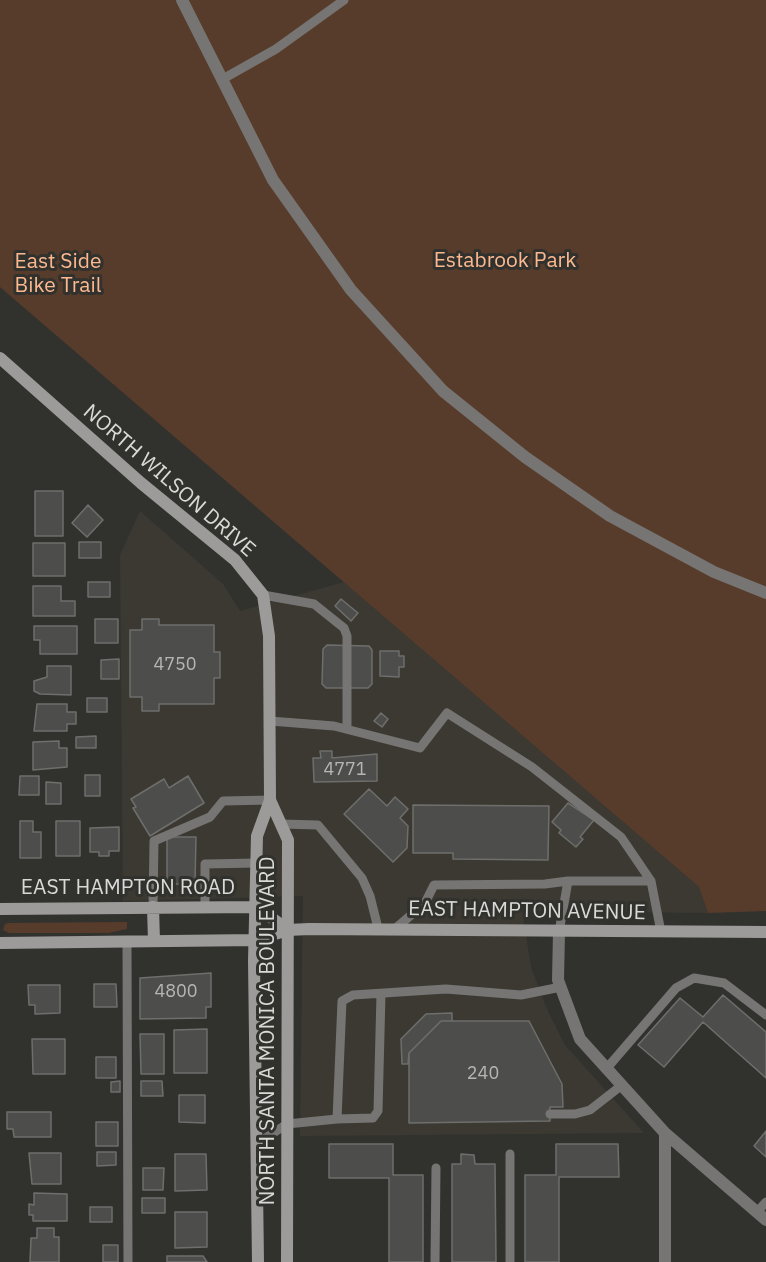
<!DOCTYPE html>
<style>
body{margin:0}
canvas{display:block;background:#31312e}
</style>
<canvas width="766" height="1262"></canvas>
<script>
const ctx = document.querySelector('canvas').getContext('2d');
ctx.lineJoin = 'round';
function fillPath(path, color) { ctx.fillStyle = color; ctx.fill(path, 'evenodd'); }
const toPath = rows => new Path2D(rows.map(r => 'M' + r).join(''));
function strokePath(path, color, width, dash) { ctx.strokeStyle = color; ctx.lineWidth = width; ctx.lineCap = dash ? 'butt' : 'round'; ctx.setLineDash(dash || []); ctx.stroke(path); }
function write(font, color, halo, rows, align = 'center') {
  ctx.font = font + ' "IBM Plex Sans",sans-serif'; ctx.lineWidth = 6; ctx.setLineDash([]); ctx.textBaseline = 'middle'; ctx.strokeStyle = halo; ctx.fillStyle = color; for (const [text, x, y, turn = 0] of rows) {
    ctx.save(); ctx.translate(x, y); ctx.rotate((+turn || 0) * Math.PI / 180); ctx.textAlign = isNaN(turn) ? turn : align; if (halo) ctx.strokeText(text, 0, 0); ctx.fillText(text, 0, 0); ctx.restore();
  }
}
fillPath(toPath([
 [140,511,223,584,240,611,344,582,699,887,708,913,522,911,531,967,546,1007,565,1045,644,1133,300,1136,303,896,123,901,120,555]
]), '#3b3931');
fillPath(toPath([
 [0,0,766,0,766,911,708,913,699,887,0,287],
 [127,922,127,929,108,933,9,933,3,930,5,924,9,923]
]), '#583c2b');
const building = toPath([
 [35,491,63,491,63,536,35,536,35,491],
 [88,505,103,520,87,537,72,523,88,505],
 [79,542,101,542,101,558,79,558,79,542],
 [33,543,65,543,65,576,33,576,33,543],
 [88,582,110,582,110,597,88,597,88,582],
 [33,586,61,586,61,601,75,601,75,616,33,616,33,586],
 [341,599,358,613,351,621,335,606,341,599],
 [95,619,118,619,118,643,95,643,95,619],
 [142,619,159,619,159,625,214,625,214,652,220,652,220,678,214,678,214,704,159,704,159,711,142,711,142,697,130,697,130,630,142,630,142,619],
 [34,626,77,626,77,654,40,654,40,640,34,640,34,626],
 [327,645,369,646,372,650,372,684,368,688,326,688,322,684,323,649,327,645],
 [380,651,399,651,399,656,404,656,404,667,399,667,399,677,380,676,380,651],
 [119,659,119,679,101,679,101,660,119,659],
 [47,666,71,666,71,695,40,694,34,691,34,681,47,677,47,666],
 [87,698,107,698,107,712,87,712,87,698],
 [37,704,67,704,67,712,76,712,76,724,67,724,67,731,34,731,37,704],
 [381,713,388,719,382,727,374,721,381,713],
 [96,736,96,748,76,748,76,737,96,736],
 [59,741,59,748,67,748,67,767,33,770,33,742,59,741],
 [320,751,332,751,332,758,377,754,377,781,314,782,313,758,321,758,320,751],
 [85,775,100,775,100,796,85,796,85,775],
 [20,776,39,776,39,795,19,795,20,776],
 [188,776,204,803,150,836,133,808,136,807,131,799,164,779,169,788,188,776],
 [46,782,61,783,61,804,46,804,46,782],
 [369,789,387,806,395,797,408,809,400,818,408,826,407,848,393,862,344,814,369,789],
 [568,803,594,820,580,837,583,839,576,847,559,833,561,830,552,822,568,803],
 [413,805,549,806,548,860,453,859,453,853,413,853,413,805],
 [20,821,33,821,33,832,41,832,41,858,20,858,20,821],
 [56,821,80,821,80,856,56,856,56,821],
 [119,827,119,851,109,851,109,856,99,856,99,852,90,852,90,828,119,827],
 [167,837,196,837,195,884,167,884,167,837],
 [211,973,211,1007,206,1007,206,1018,140,1019,140,978,211,973],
 [94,984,116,984,117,1007,94,1007,94,984],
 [28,985,60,985,60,1013,35,1014,35,1005,29,1005,28,985],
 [723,995,766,1032,766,1078,703,1022,664,1067,638,1045,680,998,703,1017,723,995],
 [452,1013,452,1021,441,1021,409,1053,408,1064,402,1064,401,1039,426,1014,452,1013],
 [441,1021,529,1021,562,1084,563,1107,550,1107,550,1121,409,1123,409,1053,441,1021],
 [207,1029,207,1073,174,1073,174,1030,207,1029],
 [140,1034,164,1034,164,1074,141,1074,140,1034],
 [32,1039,65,1039,65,1074,33,1074,32,1039],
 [96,1057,116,1057,116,1078,96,1078,96,1057],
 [120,1081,120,1092,111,1092,111,1082,120,1081],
 [141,1081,162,1081,163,1096,141,1096,141,1081],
 [179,1095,205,1095,205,1123,179,1122,179,1095],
 [7,1112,51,1112,51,1137,14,1137,13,1129,7,1129,7,1112],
 [96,1122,118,1122,118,1146,96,1146,96,1122],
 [766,1131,766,1157,754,1146,766,1131],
 [329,1144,393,1144,393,1175,423,1175,423,1262,389,1262,389,1178,329,1178,329,1144],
 [556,1144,618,1144,619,1177,559,1177,559,1262,525,1262,525,1175,556,1175,556,1144],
 [97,1152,116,1152,116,1165,97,1166,97,1152],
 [29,1153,61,1153,61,1184,32,1184,29,1153],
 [175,1154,206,1154,207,1190,175,1191,175,1154],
 [461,1154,474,1155,475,1164,495,1164,496,1262,452,1262,452,1164,461,1164,461,1154],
 [143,1168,164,1168,163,1190,143,1190,143,1168],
 [34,1193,67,1194,67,1221,33,1221,33,1215,29,1215,29,1204,34,1205,34,1193],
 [142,1198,165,1198,165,1213,142,1213,142,1198],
 [90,1207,112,1207,112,1222,90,1222,90,1207],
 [175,1212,207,1212,207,1247,175,1248,175,1212],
 [37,1228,54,1228,54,1237,59,1237,59,1262,30,1262,31,1238,37,1238,37,1228],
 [103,1245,118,1245,118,1262,103,1262,103,1245],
 [167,1256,203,1256,207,1262,167,1262,167,1256]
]);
fillPath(building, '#4d4e4b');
strokePath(building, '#6e6f6c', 1.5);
strokePath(toPath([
 [221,80,276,49,344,0],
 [263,595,314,604,344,628,347,636,347,729],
 [270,721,334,726,420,748,447,713,532,767,621,837,651,881],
 [281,824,318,825,362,878,370,896,378,928],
 [153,907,154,841,210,817,223,801,270,800],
 [205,907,205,864,257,863],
 [396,928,425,903,434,885,545,884,568,881],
 [559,932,568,881,651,881,661,932],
 [127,942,128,1262],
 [607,1068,676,988,694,978,724,983,766,1015],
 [550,1114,575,1114,590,1110,622,1085],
 [337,1119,373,1118,378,1111,381,994],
 [258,1143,287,1124,337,1119,342,1001,353,995,446,989,521,995,561,987],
 [510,1154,510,1262],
 [757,1212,766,1202],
 [435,1262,436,1168]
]), '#767574', 9);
strokePath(toPath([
 [182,0,273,180,351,290,443,391,525,457,610,516,714,572,766,593],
 [559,932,558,980,580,1039,665,1133,766,1220],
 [665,1262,665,1133]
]), '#767574', 12);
strokePath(toPath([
 [0,358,141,483,235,560,263,595,269,636,270,800,257,836,254,961,258,1262],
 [270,800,288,840,287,1262],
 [153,907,154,941],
 [0,909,257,907,288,930],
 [0,943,255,940,288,930,309,929,766,932]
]), '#9c9b99', 12);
write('18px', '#b6b6b4', null, [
 ["4750",175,665],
 ["4771",345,770],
 ["4800",176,992],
 ["240",483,1074]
]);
write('21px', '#fdb88e', '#31312e', [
 ["Estabrook Park",505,261],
 ["East Side",58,262],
 ["Bike Trail",58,286]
]);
write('21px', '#d9d9d7', '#31312e', [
 ["NORTH WILSON DRIVE",169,481,41],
 ["EAST HAMPTON ROAD",128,888],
 ["EAST HAMPTON AVENUE",527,911,1],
 ["NORTH SANTA MONICA BOULEVARD",268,1031,-90]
]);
</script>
